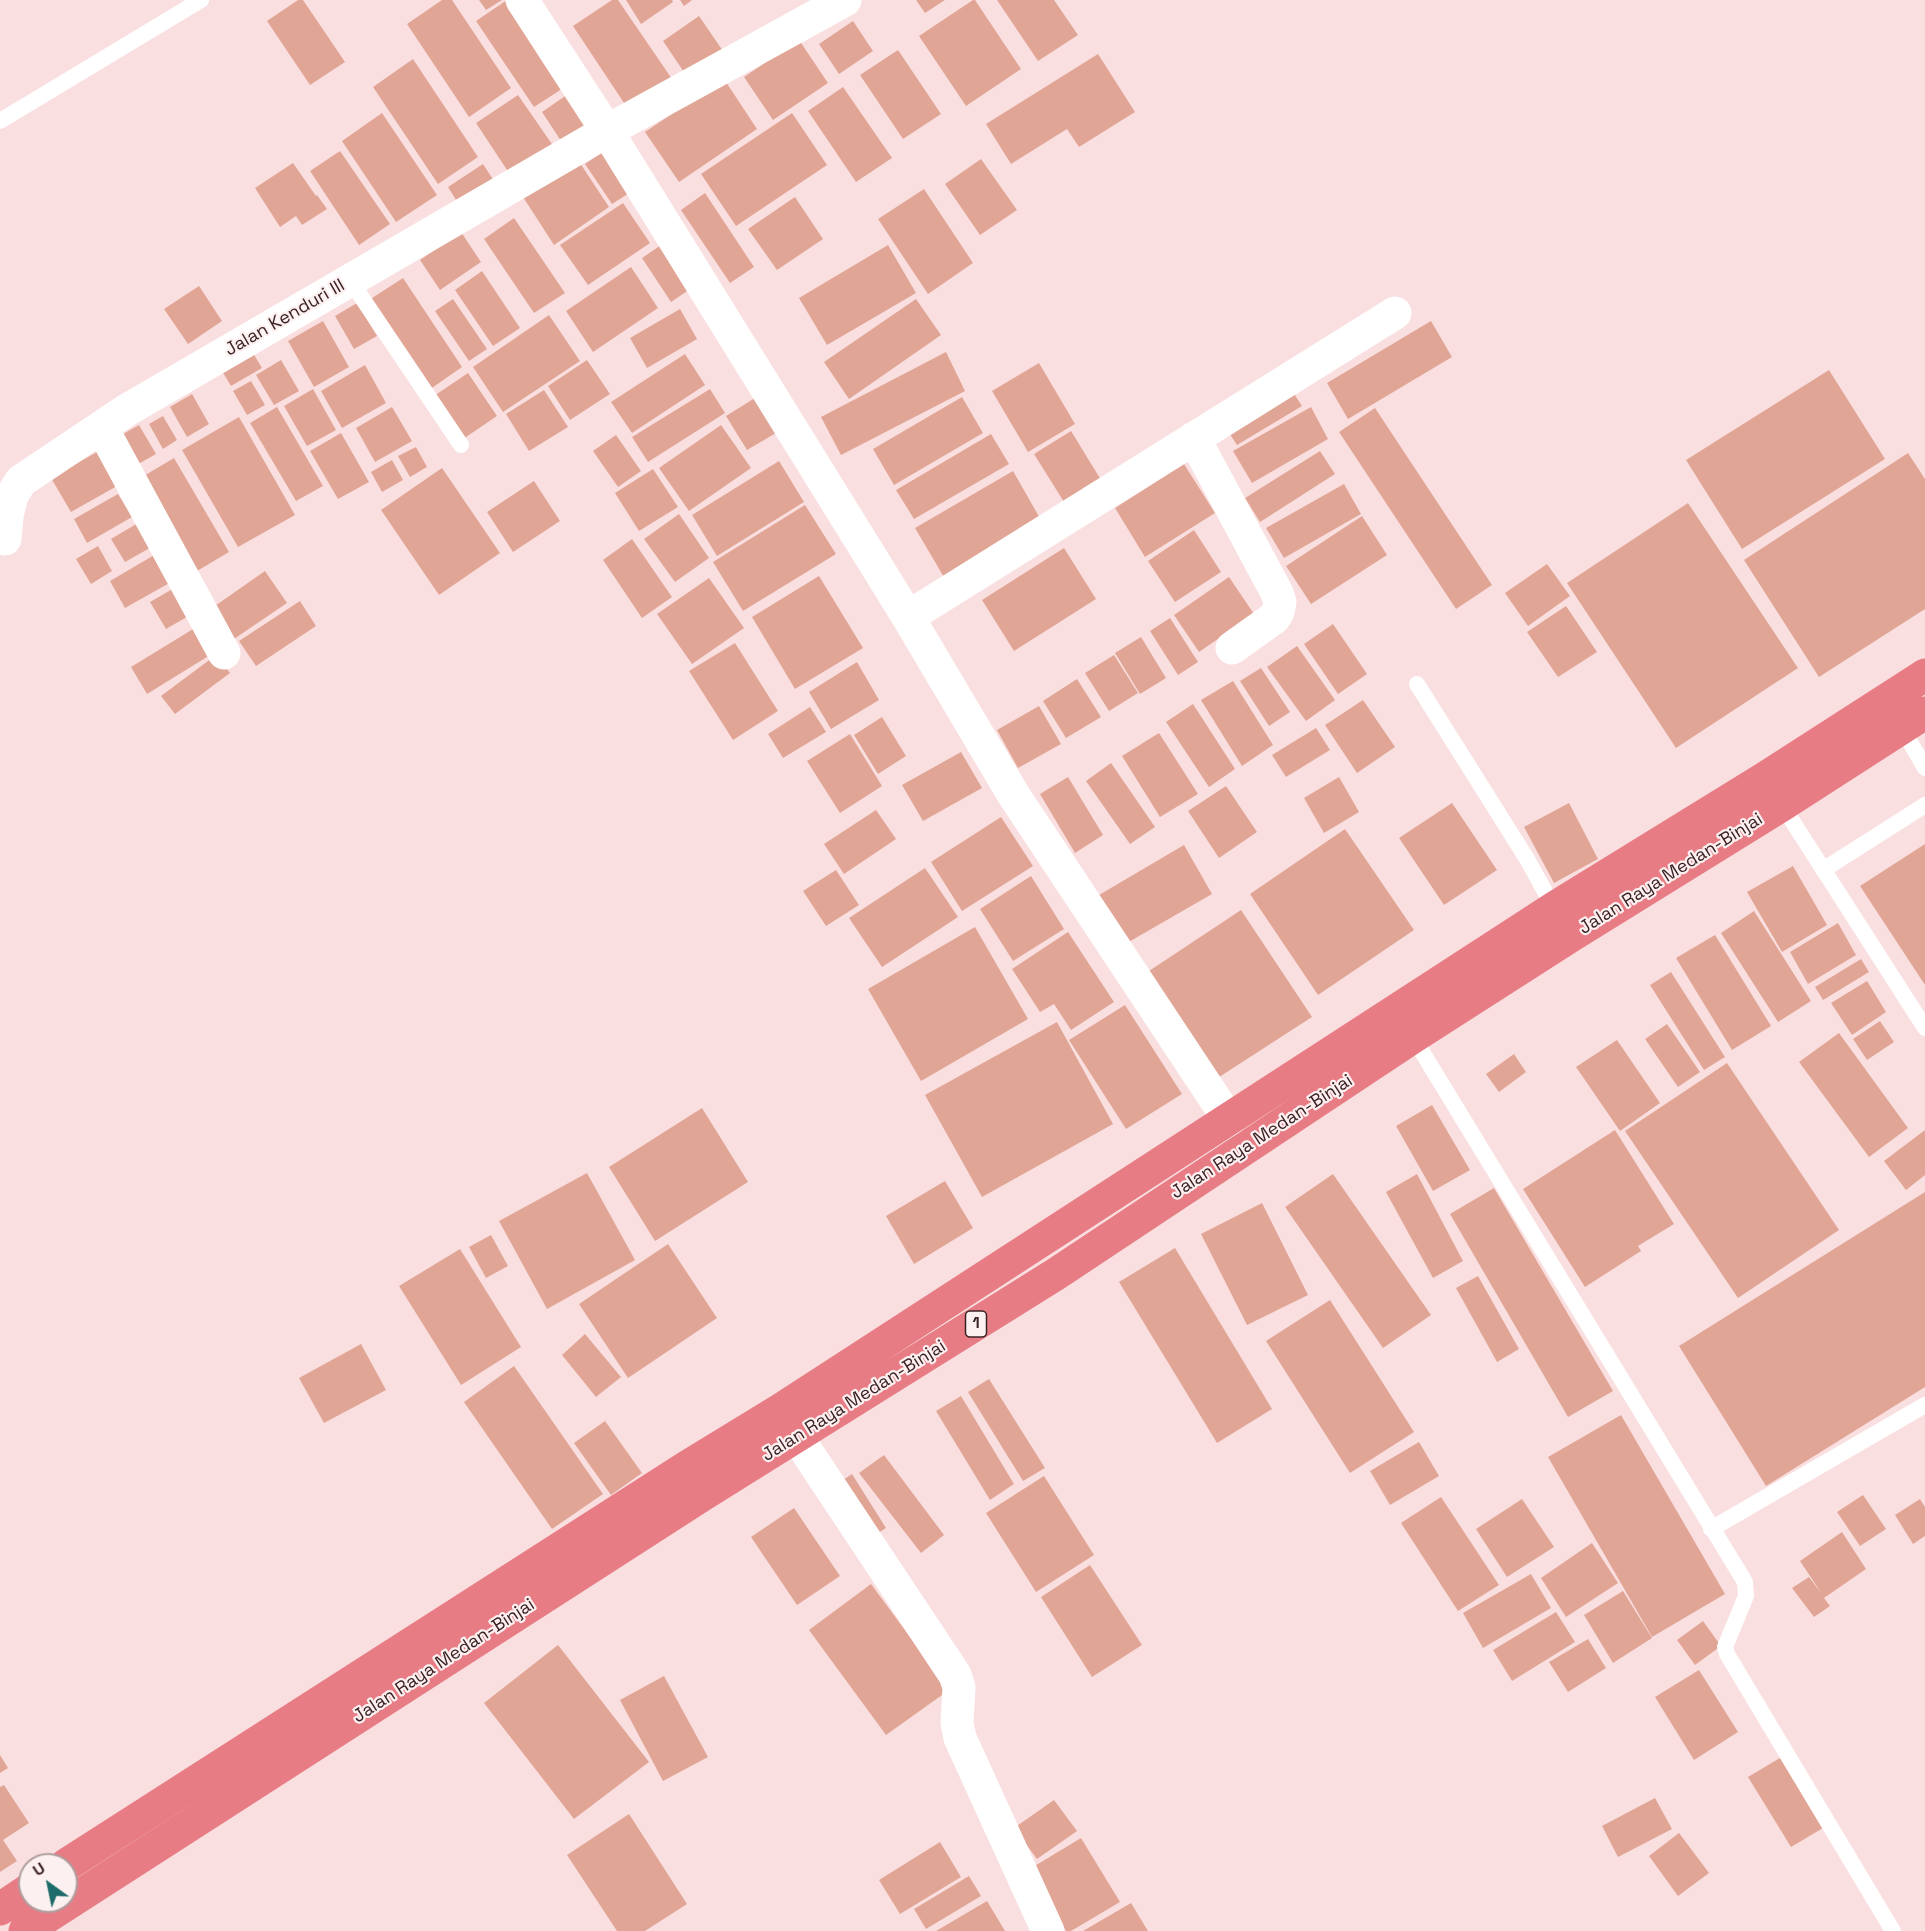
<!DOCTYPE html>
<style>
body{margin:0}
#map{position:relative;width:1925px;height:1931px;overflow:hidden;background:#fadfe0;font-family:"Space Grotesk",sans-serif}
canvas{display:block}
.north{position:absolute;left:18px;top:1853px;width:60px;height:60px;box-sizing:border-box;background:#fdf0f0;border:2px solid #af9e9e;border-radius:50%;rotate:327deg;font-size:16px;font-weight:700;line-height:24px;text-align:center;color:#3a2224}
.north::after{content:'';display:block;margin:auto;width:21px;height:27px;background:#1e6b6b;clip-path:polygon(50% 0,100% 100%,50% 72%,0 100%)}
</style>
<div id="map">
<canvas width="1925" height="1931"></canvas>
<div class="north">U</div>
</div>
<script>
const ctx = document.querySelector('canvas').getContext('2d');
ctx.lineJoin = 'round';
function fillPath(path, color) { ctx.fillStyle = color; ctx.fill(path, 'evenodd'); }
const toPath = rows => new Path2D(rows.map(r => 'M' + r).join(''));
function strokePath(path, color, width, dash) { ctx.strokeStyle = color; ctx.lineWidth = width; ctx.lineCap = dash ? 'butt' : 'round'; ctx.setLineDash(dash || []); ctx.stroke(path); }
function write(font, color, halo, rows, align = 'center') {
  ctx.font = font + ' "Space Grotesk",sans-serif'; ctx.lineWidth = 4.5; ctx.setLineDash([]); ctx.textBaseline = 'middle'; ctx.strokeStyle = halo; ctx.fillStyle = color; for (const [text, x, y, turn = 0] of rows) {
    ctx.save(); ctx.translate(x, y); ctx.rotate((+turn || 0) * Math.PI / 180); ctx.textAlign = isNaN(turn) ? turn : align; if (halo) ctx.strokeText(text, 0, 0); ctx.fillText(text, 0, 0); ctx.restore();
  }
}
fillPath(toPath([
 [298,0,303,0,345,62,310,85,267,21],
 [442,0,452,0,511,88,469,117,407,24],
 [479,0,502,0,486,10],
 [507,0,568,85,534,107,476,21],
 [612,0,618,0,672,79,628,109,573,26],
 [626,0,672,0,673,2,641,24],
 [680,0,692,0,684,6],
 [916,0,945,0,925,13],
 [973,0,975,0,1021,69,966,106,919,36],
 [997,0,1054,0,1078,35,1038,61],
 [699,16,725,54,688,78,663,41],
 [853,21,873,51,839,74,819,44],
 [799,40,828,83,773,120,744,77],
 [898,50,941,114,903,139,860,75],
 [1098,54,1135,112,1079,147,1067,129,1011,164,986,124],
 [413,59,478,157,438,184,373,87],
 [724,79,757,129,679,182,645,132],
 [843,87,892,158,856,182,808,111],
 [571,92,595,127,565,147,542,112],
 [518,95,554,147,511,176,476,123],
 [382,113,437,195,396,222,342,141],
 [792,113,827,165,736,226,701,174],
 [607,149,634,190,612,204,585,164],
 [340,151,390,224,359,245,310,171],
 [981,159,1017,210,980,235,945,184],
 [578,160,609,207,554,245,523,197],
 [293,163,316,196,317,195,327,209,302,225,296,216,280,227,255,188],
 [483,164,496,184,461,208,448,187],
 [924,189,973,263,928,294,878,219],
 [705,193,754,267,730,283,681,210],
 [795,197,823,239,777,270,748,229],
 [623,203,650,243,588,285,560,245],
 [514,218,565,293,534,313,484,239],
 [461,232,481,262,440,290,420,260],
 [670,239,699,283,671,302,642,258],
 [888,245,916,293,827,345,799,298],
 [631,267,658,308,593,352,566,311],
 [482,271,520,328,493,346,455,290],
 [403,278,462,367,429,390,369,300],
 [199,286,222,321,188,344,164,309],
 [453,299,487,349,469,361,435,311],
 [916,299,941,335,849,399,824,362],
 [357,303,377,336,354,349,335,316],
 [680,309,697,339,647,368,630,338],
 [549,315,580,361,503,412,473,367],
 [323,321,349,367,314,387,288,341],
 [1431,321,1452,357,1348,419,1327,383],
 [946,352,965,391,841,455,821,417],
 [253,353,262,368,231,386,222,371],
 [685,354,705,385,632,433,611,402],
 [281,360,299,391,274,405,256,375],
 [587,360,610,394,570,420,548,386],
 [1039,363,1075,424,1028,452,992,391],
 [365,365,386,403,342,428,321,391],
 [1829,370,1885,459,1742,549,1686,460],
 [468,373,497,416,463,439,434,396],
 [251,381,265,405,247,415,233,391],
 [1287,383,1302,406,1237,445,1222,422],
 [313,389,336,430,307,446,284,406],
 [710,389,725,413,648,462,632,437],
 [544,390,568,427,529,451,506,414],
 [192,394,209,424,187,437,170,407],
 [962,397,983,433,894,485,873,449],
 [755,398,776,433,747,450,726,416],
 [277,407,323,486,296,501,250,423],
 [392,407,412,441,375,462,356,428],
 [1311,407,1328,439,1252,483,1233,451],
 [1375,408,1492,585,1456,609,1339,432],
 [163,416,177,440,163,449,149,424],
 [239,417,295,515,238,547,182,450],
 [139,425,156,454,133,467,116,438],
 [721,425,751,468,689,511,659,468],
 [1071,431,1101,480,1064,502,1034,454],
 [341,433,369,482,338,499,310,451],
 [991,434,1009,464,914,519,896,490],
 [616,435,641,471,618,487,593,451],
 [416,447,427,467,410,477,398,456],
 [104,448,124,482,71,512,51,478],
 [1320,451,1335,474,1260,522,1245,498],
 [1908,453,1925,479,1925,609,1819,677,1744,560],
 [174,458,229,552,192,574,137,480],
 [392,460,403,480,382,492,371,472],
 [779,461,804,502,717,556,692,515],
 [1184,464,1215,513,1145,557,1115,508],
 [442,468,500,553,439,595,381,510],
 [653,469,678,507,639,531,615,493],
 [1013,471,1045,527,948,584,915,528],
 [534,481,560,521,513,552,487,512],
 [1344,484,1361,514,1284,558,1266,528],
 [118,494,132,517,87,543,74,519],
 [1688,503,1798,668,1676,748,1567,583],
 [805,505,836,554,743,611,713,562],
 [679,514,709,558,675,582,644,539],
 [1362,516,1387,555,1311,604,1286,566],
 [143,520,157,544,125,562,111,539],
 [1194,530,1221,572,1175,602,1148,561],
 [632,539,672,597,642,618,603,560],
 [98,546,112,571,91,584,76,559],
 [1064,548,1096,599,1014,651,982,600],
 [156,554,173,581,125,608,110,581],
 [1547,564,1570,596,1528,626,1505,593],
 [265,571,287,603,234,639,212,608],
 [819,576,863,648,795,689,752,617],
 [1229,577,1254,614,1199,652,1174,615],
 [709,578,744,628,692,664,657,614],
 [176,587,192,614,166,629,150,602],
 [300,601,316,626,256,666,239,641],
 [1566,606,1597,652,1558,677,1527,632],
 [1170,618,1198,662,1178,675,1150,631],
 [1333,624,1367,674,1338,694,1304,644],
 [198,626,215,652,147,694,131,667],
 [1141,637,1166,678,1140,694,1115,653],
 [735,643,778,711,733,740,689,671],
 [1297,646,1335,700,1306,721,1267,667],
 [216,655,230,673,175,714,161,696],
 [1114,655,1138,693,1109,711,1085,673],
 [857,662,879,700,831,729,809,692],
 [1261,668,1290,712,1269,726,1240,681],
 [1077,679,1101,717,1066,738,1043,701],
 [1233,681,1273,745,1242,766,1201,700],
 [1363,700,1395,747,1357,773,1325,725],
 [1193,704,1235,769,1209,787,1166,722],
 [1039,706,1061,744,1018,768,997,730],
 [810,707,826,732,783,758,768,734],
 [882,717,906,756,878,774,854,735],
 [1316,728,1330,750,1286,777,1272,755],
 [1159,733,1198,794,1160,817,1122,756],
 [850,734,882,786,840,813,807,761],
 [961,752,982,788,923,821,902,785],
 [1111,763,1155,827,1130,844,1086,781],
 [1068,777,1103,835,1075,853,1040,794],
 [1339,777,1359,812,1324,833,1304,798],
 [1226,786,1257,832,1219,858,1188,811],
 [1452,803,1497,870,1444,905,1399,838],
 [1569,803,1598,859,1554,883,1524,827],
 [876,810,896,839,844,874,824,844],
 [1001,817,1033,866,962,911,931,862],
 [1345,829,1414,930,1318,995,1250,894],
 [1925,844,1925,985,1860,886],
 [1184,845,1212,894,1127,943,1099,895],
 [1793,866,1827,925,1782,952,1747,892],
 [925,868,958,917,882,967,849,918],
 [836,870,859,905,826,926,803,891],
 [1031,876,1064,929,1013,961,980,909],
 [1241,910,1312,1017,1213,1081,1143,975],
 [1754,911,1811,1001,1778,1022,1721,933],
 [1838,923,1856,955,1808,984,1790,952],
 [975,927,1028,1019,921,1081,868,989],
 [1068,932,1114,1002,1071,1030,1054,1004,1040,1012,1012,969],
 [1715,935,1771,1026,1732,1050,1676,958],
 [1861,959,1869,972,1823,1000,1815,987],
 [1671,972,1725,1057,1704,1070,1650,985],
 [1867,981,1886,1012,1852,1035,1831,1003],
 [1125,1005,1182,1094,1126,1129,1069,1040],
 [1880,1021,1894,1042,1867,1060,1853,1039],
 [1057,1022,1113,1124,982,1197,925,1095],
 [1667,1024,1700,1072,1678,1087,1645,1039],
 [1839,1033,1908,1128,1869,1157,1799,1062],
 [1617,1040,1660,1103,1620,1131,1576,1067],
 [1514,1054,1526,1072,1499,1092,1486,1074],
 [1727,1063,1839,1230,1738,1298,1625,1131],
 [1432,1105,1470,1170,1433,1191,1396,1126],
 [702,1108,748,1182,655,1241,609,1167],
 [1615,1130,1674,1224,1638,1246,1641,1251,1585,1287,1523,1189],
 [1925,1130,1925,1175,1906,1190,1884,1161],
 [587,1173,635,1260,547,1309,499,1221],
 [1333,1174,1431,1315,1383,1348,1285,1207],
 [1417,1174,1463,1261,1433,1278,1386,1192],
 [945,1181,973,1228,914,1264,886,1216],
 [1494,1188,1613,1391,1568,1417,1450,1214],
 [1925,1192,1925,1387,1766,1486,1679,1346],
 [1262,1203,1308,1295,1247,1325,1201,1234],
 [491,1235,508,1266,486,1278,469,1247],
 [668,1244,717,1318,628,1378,579,1304],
 [1175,1248,1272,1409,1217,1443,1119,1282],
 [460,1249,521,1347,461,1385,399,1286],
 [1478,1276,1519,1349,1497,1362,1456,1288],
 [1330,1300,1414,1432,1350,1473,1266,1341],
 [585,1334,621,1377,596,1397,562,1355],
 [361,1344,386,1390,324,1423,299,1378],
 [514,1366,603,1494,552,1529,464,1402],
 [989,1379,1045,1468,1023,1481,968,1392],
 [961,1396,1014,1484,990,1500,936,1411],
 [1621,1415,1725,1594,1652,1637,1548,1457],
 [605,1421,642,1473,611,1495,574,1443],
 [1419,1442,1439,1476,1390,1505,1370,1471],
 [884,1455,944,1535,921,1553,859,1473],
 [852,1474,886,1528,867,1540,834,1486],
 [1044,1476,1094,1555,1036,1592,986,1513],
 [1863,1495,1886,1529,1860,1546,1837,1512],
 [1441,1497,1499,1585,1458,1611,1401,1523],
 [1522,1499,1554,1547,1507,1577,1476,1529],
 [1920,1499,1925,1507,1925,1536,1913,1544,1895,1515],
 [794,1508,840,1576,797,1605,751,1537],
 [1842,1532,1866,1569,1824,1598,1830,1606,1814,1617,1792,1588,1809,1577,1822,1594,1800,1561],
 [1592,1543,1618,1583,1566,1617,1541,1578],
 [1090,1565,1142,1645,1092,1677,1041,1597],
 [1531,1574,1551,1608,1483,1648,1463,1613],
 [871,1584,949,1690,886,1735,809,1630],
 [1623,1591,1652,1638,1613,1663,1584,1615],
 [1556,1612,1575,1642,1512,1681,1493,1650],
 [1703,1621,1721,1646,1695,1665,1677,1640],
 [1588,1639,1606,1668,1568,1692,1549,1662],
 [558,1645,649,1762,574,1819,484,1703],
 [1699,1670,1738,1732,1694,1760,1655,1697],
 [664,1676,708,1757,663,1781,620,1700],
 [0,1755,8,1768,0,1773],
 [1780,1758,1823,1828,1791,1847,1748,1777],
 [4,1785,29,1823,3,1840,17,1861,0,1872,0,1787],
 [1655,1798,1672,1829,1618,1857,1602,1826],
 [1054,1800,1077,1831,1037,1859,1014,1828],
 [629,1814,687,1904,645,1931,617,1931,567,1855],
 [1679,1833,1709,1873,1678,1896,1649,1856],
 [1081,1838,1120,1902,1071,1931,1066,1931,1028,1870],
 [940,1842,961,1877,900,1914,879,1880],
 [969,1876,981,1896,926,1929,914,1909],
 [987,1901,1005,1931,936,1931],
 [1131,1903,1148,1931,1083,1931]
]), '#e1a595');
strokePath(toPath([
 [0,121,201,0],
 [350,280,461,445],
 [1417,684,1527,859,1554,908],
 [1902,728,1925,768],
 [1782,805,1925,1028],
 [1823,870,1925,805],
 [1413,1037,1745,1582,1746,1596,1725,1647,1727,1654,1893,1931],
 [1711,1529,1925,1405]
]), '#fff', 16);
strokePath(toPath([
 [522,0,607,131,908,617,1013,794,1229,1120],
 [102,428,224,653],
 [1194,438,1277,593,1280,602,1278,612,1274,618,1232,648],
 [5,539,7,516,12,495,21,481,127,410,607,131,845,0],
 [908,617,1395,313],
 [797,1437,955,1675,959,1687,957,1723,960,1738,1048,1931]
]), '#fff', 33);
strokePath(toPath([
 [66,1865,687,1467,780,1410,1554,908,1765,778,1925,675],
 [0,1909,30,1889],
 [25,1931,704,1494,1056,1274,1413,1037,1572,935,1782,805,1925,713]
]), '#e77c85', 33);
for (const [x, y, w] of [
 [976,1324,21]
]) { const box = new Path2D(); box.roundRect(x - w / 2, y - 13, w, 26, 4.5); ctx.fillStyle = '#fdf0f0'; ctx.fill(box); strokePath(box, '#3a2224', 1.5); }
write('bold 16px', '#3a2224', null, [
 ["1",976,1324]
]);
write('18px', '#3a2224', '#fdf0f0', [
 ["Jalan Kenduri III",285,318,-30],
 ["Jalan Raya Medan-Binjai",1671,874,-32],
 ["Jalan Raya Medan-Binjai",1262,1137,-33],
 ["Jalan Raya Medan-Binjai",854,1401,-32],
 ["Jalan Raya Medan-Binjai",444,1661,-33]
]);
</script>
